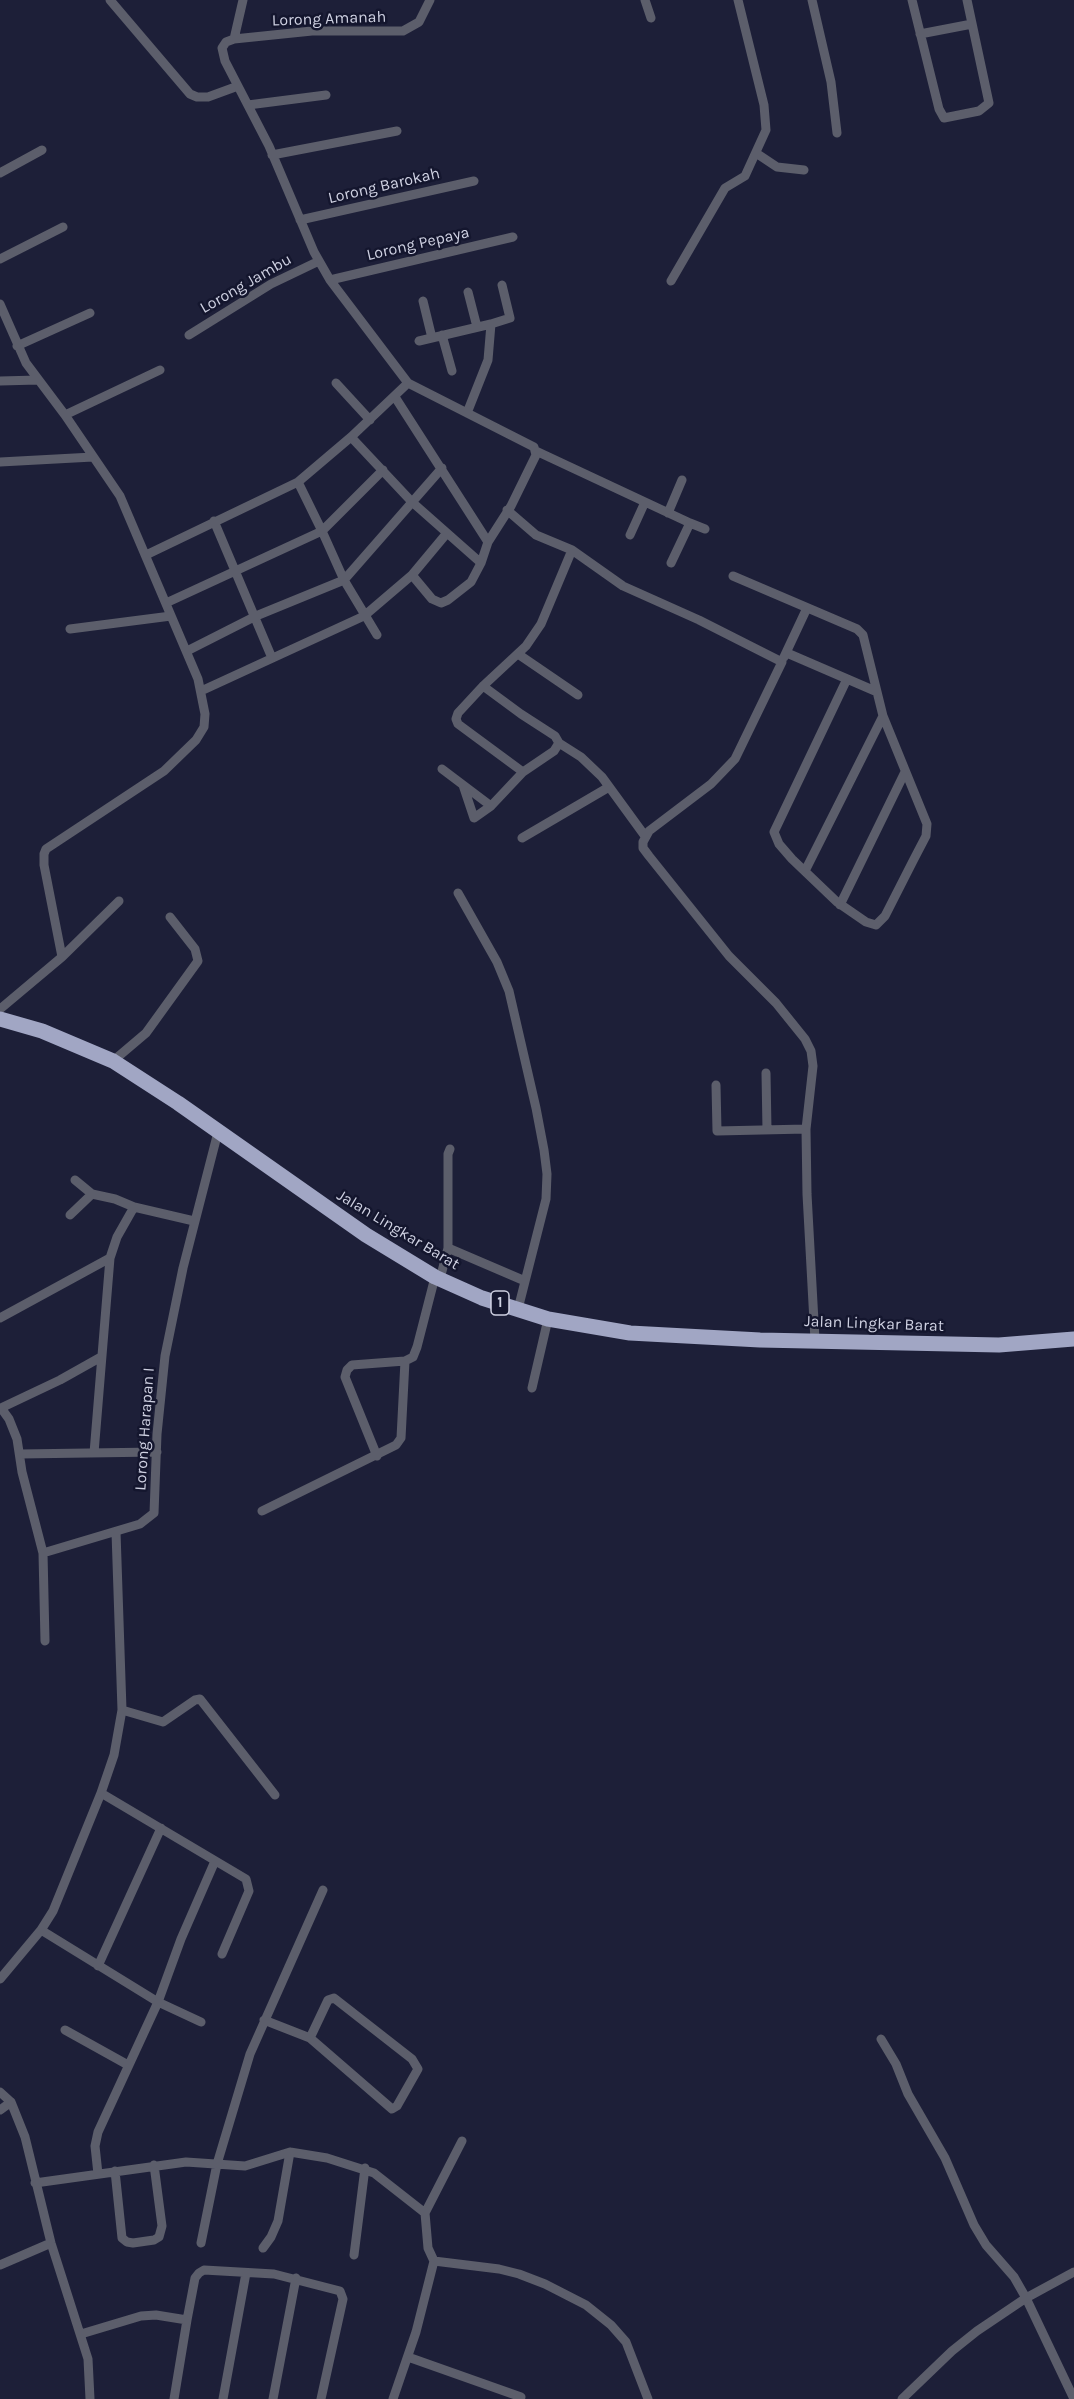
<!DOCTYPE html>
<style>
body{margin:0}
canvas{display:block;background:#1d1f38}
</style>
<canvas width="1074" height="2399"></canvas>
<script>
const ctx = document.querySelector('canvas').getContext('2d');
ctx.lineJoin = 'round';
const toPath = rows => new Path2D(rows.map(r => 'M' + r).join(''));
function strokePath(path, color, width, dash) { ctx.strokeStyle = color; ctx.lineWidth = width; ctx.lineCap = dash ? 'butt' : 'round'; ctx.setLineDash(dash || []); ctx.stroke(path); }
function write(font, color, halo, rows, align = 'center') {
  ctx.font = font + ' Karla,sans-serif'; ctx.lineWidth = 5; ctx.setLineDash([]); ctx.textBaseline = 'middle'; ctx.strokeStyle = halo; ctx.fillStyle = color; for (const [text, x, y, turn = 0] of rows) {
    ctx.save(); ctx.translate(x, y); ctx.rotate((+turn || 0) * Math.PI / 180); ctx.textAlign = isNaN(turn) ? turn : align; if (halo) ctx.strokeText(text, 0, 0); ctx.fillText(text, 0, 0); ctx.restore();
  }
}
strokePath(toPath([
 [110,0,190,94,197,97,208,97,238,86],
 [645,0,651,18],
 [812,0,831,82,837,133],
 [912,0,939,109,944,118,979,111,989,103,967,0],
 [920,34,972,24],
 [234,39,243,0],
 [248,105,326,95],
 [756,153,777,167,804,170],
 [272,155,397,131],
 [0,173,42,150],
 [300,220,474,181],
 [0,259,63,227],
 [330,280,513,237],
 [671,281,725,188,745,176,766,130,764,105,738,0],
 [468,292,477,327],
 [423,301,432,338],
 [0,304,26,363,65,415,120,496,198,679,205,714,204,727,196,740,164,771,46,849,44,854,44,865,62,957,0,1009],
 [491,324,510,318,502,285],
 [189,335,271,284,319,261],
 [442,335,452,371],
 [419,341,491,324,488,360,467,413],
 [17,346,90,313],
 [0,381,38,380],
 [336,383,370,420],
 [395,397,488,542],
 [65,415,160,370],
 [351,437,412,502,481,563,488,542,511,506,536,455,534,447,408,383,330,280,314,252,269,146,225,61,222,48,226,42,234,39,312,31,403,31,419,22,430,0],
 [536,451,690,523,671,563],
 [0,462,93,457],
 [298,482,322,531,344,580,377,635],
 [507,510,536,535,572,550,623,586,699,620,782,662,735,759,711,784,649,831,643,842,643,848,649,856,729,956,776,1003,805,1039,811,1051,813,1066,806,1129,807,1194,815,1340],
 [668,513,682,480],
 [214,521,272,658],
 [690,523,705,529],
 [630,535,645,502],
 [146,555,298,482,351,437,408,383],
 [412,575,432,599,441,603,448,600,471,582,481,563],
 [733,576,857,629,863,635,883,716,927,824,926,836,914,859,885,916,876,925,866,922,837,902,792,859,779,844,774,832,847,679],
 [166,603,322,531,383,470],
 [70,629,171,616],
 [187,651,256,616,344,580,442,468],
 [787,653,875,691],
 [518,654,578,695],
 [784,657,807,608],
 [483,686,521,714,555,736,559,743,554,751,523,772,458,724,456,719,458,713,483,686,526,646,541,624,572,550],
 [201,691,364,616,412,575,447,533],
 [559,743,581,757,602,777,645,836],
 [442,769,491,806,523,772],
 [463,785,474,818,491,806],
 [522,838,609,787],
 [805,871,883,716],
 [458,893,497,962,509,991,536,1108,544,1150,547,1174,546,1199,518,1309],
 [840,905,905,772],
 [62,957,119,901],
 [113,1061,146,1033,198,961,195,949,170,917],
 [766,1073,767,1130],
 [716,1085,717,1131,806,1129],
 [75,1180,92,1194,115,1199,134,1207,194,1221],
 [70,1215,92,1194],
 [448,1248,448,1154,450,1149],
 [440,1279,448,1248,525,1281],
 [0,1318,110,1258],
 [532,1388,548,1319],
 [94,1453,110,1258,117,1237,134,1207],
 [20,1454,157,1452],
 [377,1456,345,1377,347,1370,352,1365,405,1361],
 [262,1511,396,1445,401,1438,405,1361,413,1357,417,1347,435,1277],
 [43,1553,22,1472,17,1439,9,1419,1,1408,60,1380,101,1357],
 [45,1641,43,1553,140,1524,154,1513,157,1434,165,1356,183,1268,218,1132],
 [122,1710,163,1722,195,1700,200,1699,275,1795],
 [101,1793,246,1879,249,1891,222,1954],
 [41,1930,158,2002,201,2022],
 [98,1966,161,1828],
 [0,1979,41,1930,53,1911,101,1793,114,1755,122,1710,116,1532],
 [264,2020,310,2038,392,2109,397,2106,418,2069,412,2059,334,1998,328,2000,310,2038],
 [65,2030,128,2065],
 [881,2039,896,2064,908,2094,945,2158,974,2225,986,2245,1014,2277,1026,2298,1074,2399],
 [0,2092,11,2102,25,2137,51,2243,88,2359,90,2399],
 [0,2110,11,2102],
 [115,2171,122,2238,127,2242,133,2243,154,2240,159,2237,162,2226,154,2165],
 [98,2174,95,2146,98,2132,158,2002,181,1939,215,1861],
 [35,2183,186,2162,245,2166,290,2152,327,2158,374,2173,425,2213,428,2248,434,2261,416,2332,393,2399],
 [425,2213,462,2141],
 [201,2243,217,2164,250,2054,323,1890],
 [263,2248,271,2237,278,2221,290,2152],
 [354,2255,365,2168],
 [434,2261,499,2269,519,2274,545,2284,586,2305,611,2325,626,2342,648,2399],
 [0,2265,51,2243],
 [187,2320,195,2278,199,2273,204,2270,274,2274,340,2291,343,2299,321,2399],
 [81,2334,141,2316,156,2315,187,2320,174,2399],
 [408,2357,521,2397],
 [223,2399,246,2273],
 [273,2399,296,2278],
 [902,2399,952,2351,977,2331,1026,2298,1074,2272]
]), '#5c5e6b', 9);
strokePath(toPath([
 [0,1019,42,1031,113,1061,178,1103,366,1235,435,1277,482,1298,548,1319,630,1333,760,1340,999,1345,1074,1339]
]), '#a1a6c4', 15);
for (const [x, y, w] of [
 [500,1303,18]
]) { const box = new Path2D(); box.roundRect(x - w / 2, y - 12, w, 24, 4.5); ctx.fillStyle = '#14162e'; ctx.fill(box); strokePath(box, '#ced0e1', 1.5); }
write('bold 15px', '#ced0e1', null, [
 ["1",500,1303]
]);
write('16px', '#ced0e1', '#14162e', [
 ["Lorong Amanah",329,19,-2],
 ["Lorong Barokah",384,186,-13],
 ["Lorong Pepaya",418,244,-13],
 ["Lorong Jambu",246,284,-30],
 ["Jalan Lingkar Barat",398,1230,31],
 ["Jalan Lingkar Barat",874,1324,2],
 ["Lorong Harapan I",145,1429,-86]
]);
</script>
